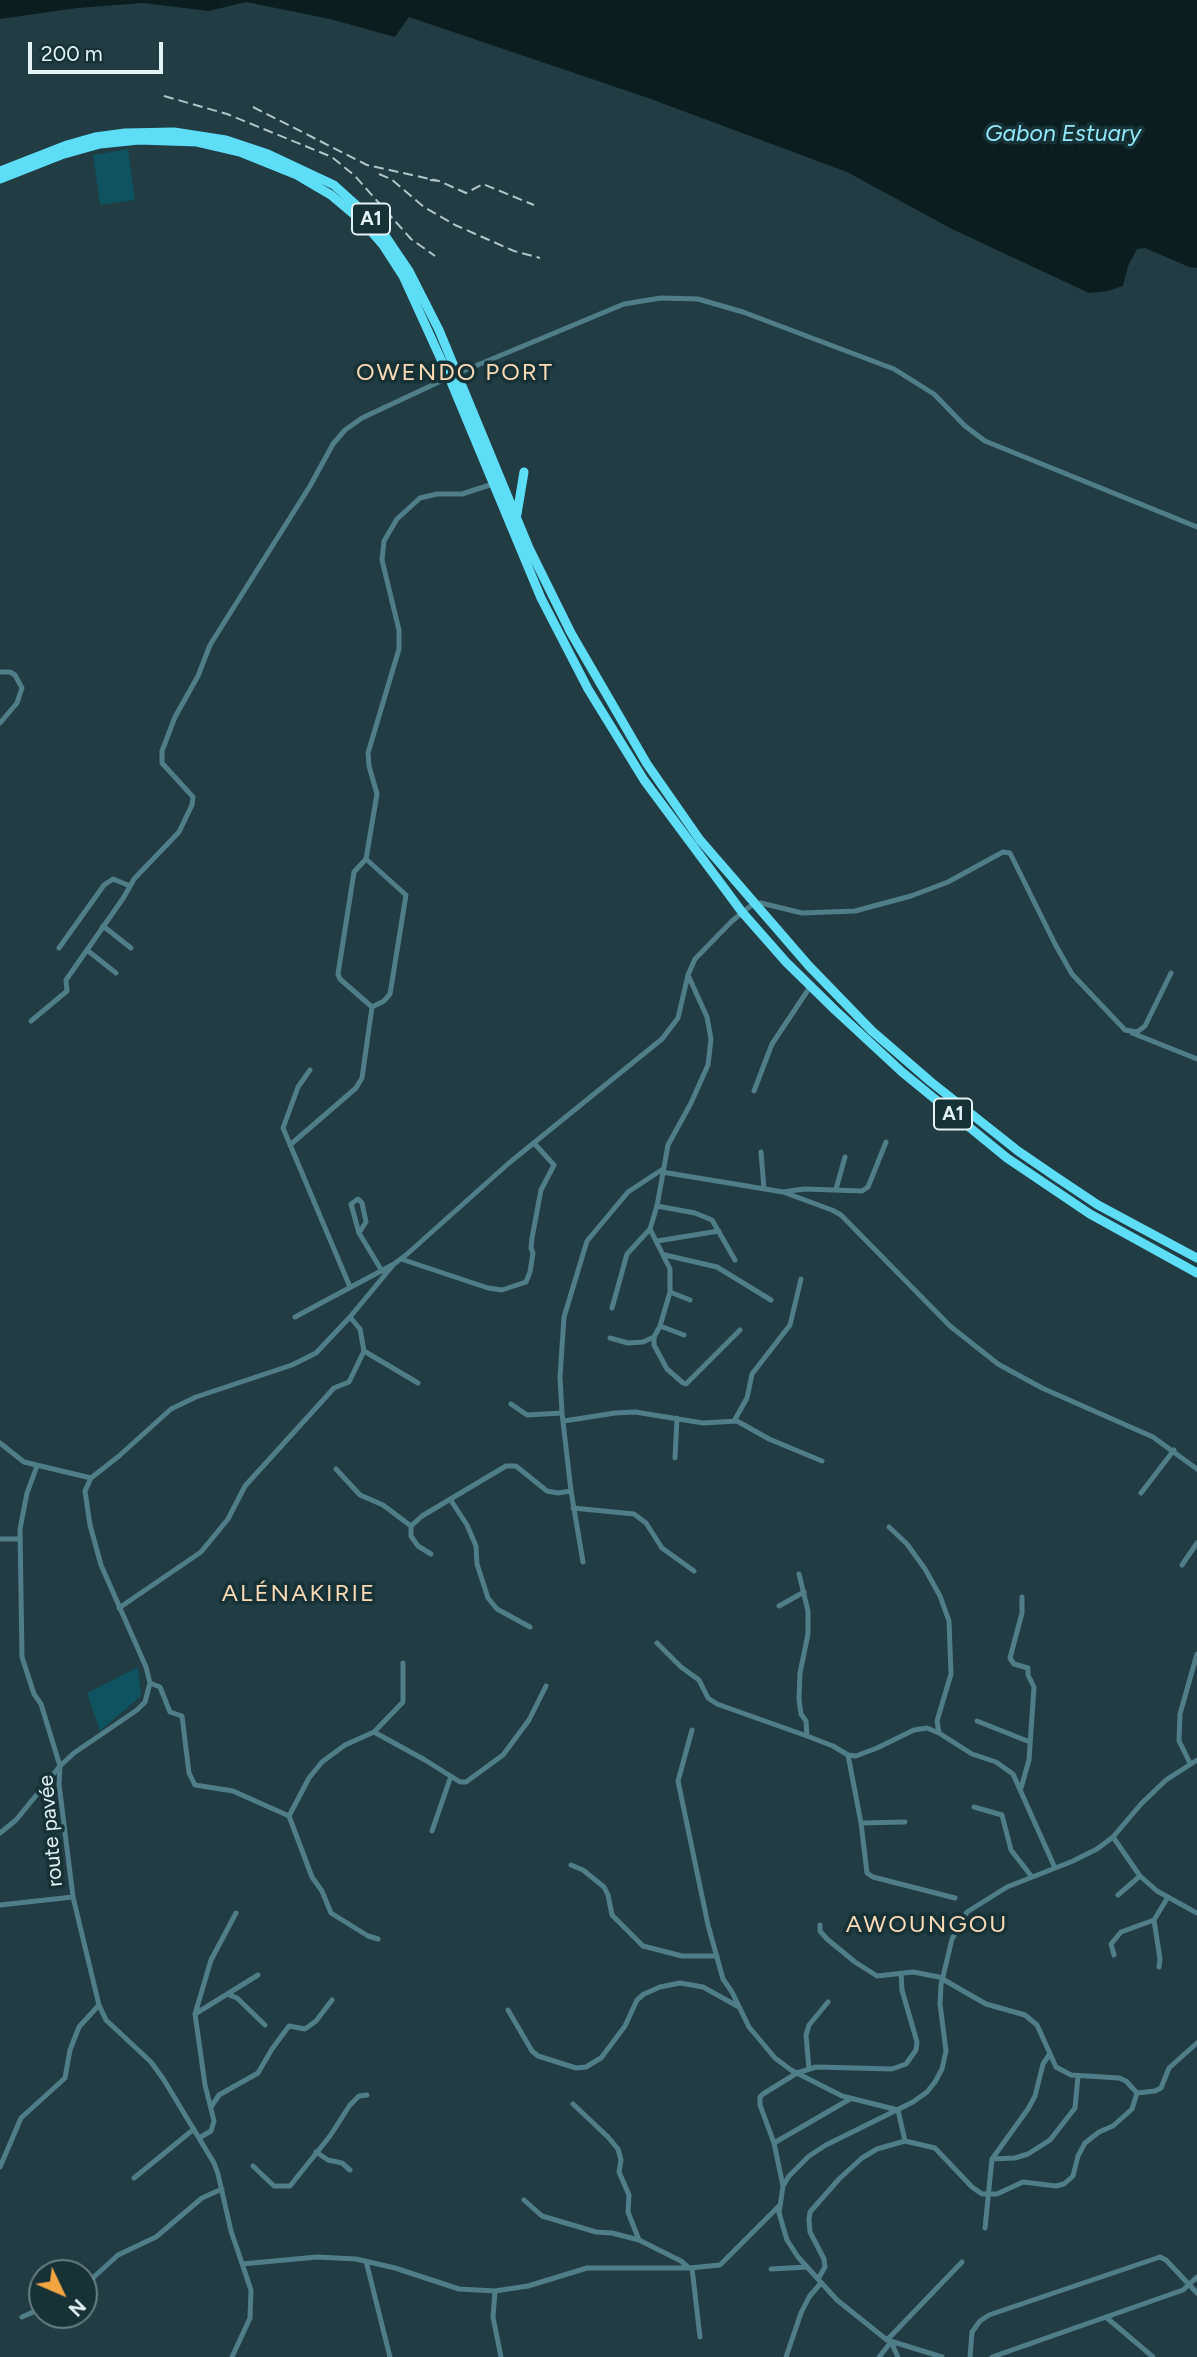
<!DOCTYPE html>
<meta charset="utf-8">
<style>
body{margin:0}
#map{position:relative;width:1197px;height:2357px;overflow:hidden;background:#213c42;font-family:Figtree,sans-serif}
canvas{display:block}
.north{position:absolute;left:28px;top:2259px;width:70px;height:70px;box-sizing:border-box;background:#173237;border:2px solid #687f83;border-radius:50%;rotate:134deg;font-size:19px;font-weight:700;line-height:28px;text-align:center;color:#e2f2f5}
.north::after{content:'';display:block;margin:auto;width:24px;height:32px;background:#f2a541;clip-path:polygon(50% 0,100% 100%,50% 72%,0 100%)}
.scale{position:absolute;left:28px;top:42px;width:135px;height:32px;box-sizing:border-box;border:4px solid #e2f2f5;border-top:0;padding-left:9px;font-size:21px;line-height:24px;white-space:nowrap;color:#e2f2f5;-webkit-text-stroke:5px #173237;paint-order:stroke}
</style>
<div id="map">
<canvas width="1197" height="2357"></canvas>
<div class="north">N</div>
<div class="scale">200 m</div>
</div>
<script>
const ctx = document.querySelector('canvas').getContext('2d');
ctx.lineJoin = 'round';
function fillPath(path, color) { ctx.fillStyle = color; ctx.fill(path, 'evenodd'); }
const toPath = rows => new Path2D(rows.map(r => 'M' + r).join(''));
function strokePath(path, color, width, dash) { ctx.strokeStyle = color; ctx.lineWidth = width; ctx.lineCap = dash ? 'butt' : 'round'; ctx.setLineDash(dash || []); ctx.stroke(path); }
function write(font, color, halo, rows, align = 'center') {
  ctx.font = font + ' Figtree,sans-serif'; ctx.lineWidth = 7; ctx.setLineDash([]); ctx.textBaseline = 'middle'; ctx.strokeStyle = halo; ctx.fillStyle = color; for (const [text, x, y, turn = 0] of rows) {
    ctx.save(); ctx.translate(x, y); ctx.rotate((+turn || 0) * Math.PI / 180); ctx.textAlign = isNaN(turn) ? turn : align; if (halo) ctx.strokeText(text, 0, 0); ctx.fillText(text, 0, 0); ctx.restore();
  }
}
fillPath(toPath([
 [128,149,135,200,100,205,93,155],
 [138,1667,141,1696,100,1731,87,1693]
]), '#0e535f');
fillPath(toPath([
 [0,0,1197,0,1197,268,1189,267,1145,248,1137,249,1128,266,1123,286,1108,291,1089,293,952,229,847,172,648,98,409,17,395,37,330,19,246,2,209,11,143,3,77,8,0,19]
]), '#0c1d20');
strokePath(toPath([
 [0,672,10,672,15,675,22,688,17,703,0,723],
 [366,859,406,895,390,994,384,1001,372,1007],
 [103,926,131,948],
 [59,948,104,885,113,879,130,886],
 [87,950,116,973],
 [31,1021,67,991,66,980,124,897,134,879,179,832,192,805,193,797,162,763,162,751,175,717,198,676,210,645,310,486,333,444,345,430,362,418,456,374,624,304,661,298,698,299,743,312,894,369,934,394,965,426,985,441,1197,527],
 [1132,1033,1197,1059],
 [310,1070,298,1087,283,1128,350,1287],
 [754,1091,772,1044,810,987],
 [290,1145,356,1088,362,1078,372,1007,340,979,338,974,354,872,366,859,377,794,369,766,368,753,399,649,399,630,382,560,384,541,397,519,420,498,437,494,462,494,496,483],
 [761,1152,764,1189],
 [662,1172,783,1192,804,1189,862,1191,868,1187,886,1142],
 [836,1189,845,1157],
 [783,1192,832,1210,841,1215,950,1326,998,1364,1042,1388,1153,1437,1197,1469],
 [657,1206,695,1213,712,1220,735,1260],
 [359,1233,366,1222,362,1203,358,1199,351,1204,359,1233,382,1271],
 [657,1241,719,1231],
 [665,1255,717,1267,771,1300],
 [401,1259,488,1288,502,1290,526,1282,530,1272,533,1253,531,1248,532,1238,541,1190,554,1165,534,1143],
 [670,1292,690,1300],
 [612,1308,627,1254,650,1229,657,1206,668,1145,691,1103,708,1065,711,1039,707,1017,688,975],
 [295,1317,394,1264,406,1255,509,1163,662,1039,678,1018,688,975,695,959,732,921,753,904,761,903,802,913,855,911,911,896,948,882,1003,852,1010,853,1055,944,1072,974,1125,1030,1137,1032,1145,1026,1171,973],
 [660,1326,684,1335],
 [654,1337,654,1345,667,1369,683,1383,686,1384,740,1330],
 [610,1338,628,1343,643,1342,654,1337,660,1326,670,1292,670,1269,650,1229],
 [364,1351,418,1383],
 [511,1404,527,1415,562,1413],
 [564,1421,615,1413,635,1412,703,1423,737,1421,769,1439,822,1461],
 [734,1421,747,1398,752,1374,790,1325,801,1279],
 [0,1443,24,1462,91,1478],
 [675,1458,677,1418],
 [336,1469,360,1495,383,1505,411,1526,411,1536,418,1546,431,1554],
 [1141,1493,1174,1450],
 [450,1499,467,1525,476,1546,477,1564,488,1598,497,1609,530,1627],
 [573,1508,634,1514,646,1523,662,1548,694,1571],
 [411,1526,422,1516,506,1466,516,1466,547,1491,558,1493,571,1491],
 [889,1527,907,1544,925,1569,940,1596,949,1621,951,1674,937,1721,939,1733,972,1754,996,1762,1013,1774,1055,1868],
 [0,1539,20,1539],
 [583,1562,571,1491,562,1413,560,1377,564,1317,587,1241,628,1192,663,1169],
 [1182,1565,1197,1543],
 [799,1574,808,1611,808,1634,800,1673,799,1699,801,1714,806,1721,807,1736,833,1746,848,1755,856,1756,877,1748,914,1730,927,1728,939,1733],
 [779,1606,804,1592],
 [119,1608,201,1552,228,1519,245,1486,334,1388,349,1382,364,1351,360,1329,350,1317],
 [657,1643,681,1667,699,1680,708,1698,717,1704,807,1736],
 [150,1683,160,1687,170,1712,182,1716,189,1773,195,1785,233,1791,289,1816],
 [977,1721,1030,1742],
 [692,1730,678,1781,708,1925,723,1979,732,1992,749,2027,775,2058,791,2070,842,2096,898,2110,905,2141,935,2148,972,2187,982,2194,997,2194,1023,2182,1056,2186,1064,2184,1073,2176,1078,2156,1085,2143,1099,2132,1113,2126,1132,2109,1137,2093,1126,2081,1119,2078,1071,2075,1056,2067,1037,2025,1025,2015,986,2004,939,1977,913,1972,877,1976,855,1962,827,1939,820,1931,820,1925],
 [374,1732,403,1702,403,1663],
 [848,1755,861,1823,867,1873,873,1877,955,1898],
 [1190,1763,1179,1741,1180,1714,1197,1654],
 [1021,1788,1029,1760,1034,1687,1028,1675,1028,1668,1014,1664,1010,1658,1022,1613,1022,1597],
 [974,1807,1002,1815,1011,1850,1032,1877],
 [861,1823,905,1822],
 [432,1831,451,1776],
 [0,1833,16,1820,60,1766,41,1704,34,1694,22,1657,20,1529,27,1493,37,1466],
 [1113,1837,1140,1876,1118,1895],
 [571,1865,583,1870,604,1887,608,1895,612,1915,643,1946,682,1956,717,1956],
 [1140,1876,1157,1891,1197,1913],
 [0,1905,73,1897],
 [378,1939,368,1936,331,1913,322,1891,312,1877,289,1816,309,1778,322,1762,345,1745,374,1732,425,1760,460,1782,466,1782,503,1755,529,1720,546,1686],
 [1114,1955,1111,1944,1121,1932,1154,1920],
 [1159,1967,1160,1959,1154,1920,1168,1897],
 [227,1994,237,1998,265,2025],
 [508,2010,532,2051,538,2056,576,2068,586,2067,601,2058,625,2026,637,2000,644,1994,660,1987,680,1983,703,1987,739,2007],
 [195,2014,258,1975],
 [809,2069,806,2035,809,2025,828,2002],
 [1137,2093,1155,2091,1161,2088,1169,2068,1197,2043],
 [573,2104,608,2137,618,2149,621,2160,619,2172,629,2195,628,2212,639,2240],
 [211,2107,219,2095,258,2073,272,2049,289,2026,305,2029,316,2021,332,2000],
 [199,2138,211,2131,214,2121,205,2085,195,2014,211,1960,236,1913],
 [774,2143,850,2099],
 [316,2152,328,2160,342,2163,350,2170],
 [992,2159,1028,2109,1035,2096,1043,2064,1049,2055],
 [253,2166,274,2186,290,2186,330,2136,350,2105,359,2096,367,2095],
 [0,2167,21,2118,65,2078,70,2050,79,2027,99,2005],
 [134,2178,194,2129],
 [783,2186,774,2143,760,2105,760,2097,763,2094,797,2073,816,2067,892,2069,906,2064,916,2050,917,2042,902,1990,901,1973],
 [524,2200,542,2216,596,2232,612,2233,639,2240,681,2261,689,2268,720,2265,779,2206],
 [985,2228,992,2159,1015,2158,1028,2154,1050,2140,1075,2108,1078,2076],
 [366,2261,390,2357],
 [242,2264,317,2257,356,2259,395,2268,459,2289,495,2291,528,2286,587,2268,689,2268],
 [692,2268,700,2337],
 [771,2269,807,2267],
 [818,2279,825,2267,824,2259,810,2232,809,2220,810,2212,839,2179,862,2158,877,2149,905,2141],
 [84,2286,118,2255,156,2237,202,2198,222,2189],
 [495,2291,493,2317,501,2357],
 [22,2317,42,2308],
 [1107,2318,1153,2357],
 [887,2340,962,2262],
 [232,2357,250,2318,251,2290,231,2231,218,2174,214,2163,164,2080,151,2062,106,2020,99,2005,73,1897,59,1784,60,1766,74,1753,137,1710,145,1702,150,1683,146,1667,101,1565,90,1525,85,1491,91,1478,119,1456,171,1409,196,1397,292,1365,316,1353,350,1317,394,1264],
 [786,2357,801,2313,809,2297,821,2283],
 [879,2357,891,2342,898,2357],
 [942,2357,887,2340,837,2300,798,2257,787,2240,779,2213,783,2186,789,2176,809,2156,826,2145,913,2102,927,2092,935,2082,942,2069,946,2051,940,2004,941,1985,952,1939,967,1912,1007,1887,1073,1861,1097,1849,1113,1837,1141,1804,1166,1780,1197,1760],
 [970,2357,972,2332,980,2321,989,2315,1160,2257,1166,2260,1197,2293],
 [992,2357,1183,2290,1197,2277]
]), '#4f7d88', 5);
strokePath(toPath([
 [0,171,67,145,95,137,125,133,174,132,226,140,268,154,334,185,354,203,382,231,409,271,439,330,529,548,571,633,647,764,700,840,809,966,872,1031,931,1082,1018,1151,1056,1177,1098,1205,1197,1258],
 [0,179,61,155,100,144,139,140,197,142,240,152,297,175,331,195,363,222,383,245,403,276,449,377,541,598,588,689,644,780,742,912,786,962,835,1010,902,1072,1007,1158,1090,1214,1197,1273],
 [517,514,524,472]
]), '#5eddf7', 9);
strokePath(toPath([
 [164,96,227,114,332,157,355,176,411,239,435,256],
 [253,107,367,165,439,181],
 [379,174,391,179,424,207,455,225,514,251,540,258],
 [430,180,439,181,466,193,483,184,534,205]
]), '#b1c4c7', 2, [10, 5]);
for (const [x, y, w] of [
 [371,219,38],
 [953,1114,38]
]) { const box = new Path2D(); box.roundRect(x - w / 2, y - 15.5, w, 31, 5); ctx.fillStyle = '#173237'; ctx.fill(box); strokePath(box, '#e2f2f5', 2); }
write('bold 19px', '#e2f2f5', null, [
 ["A1",371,219],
 ["A1",953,1114]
]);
write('21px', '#e2f2f5', '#173237', [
 ["route pavée",51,1831,-95]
]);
write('italic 23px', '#92e9fc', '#173237', [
 ["Gabon Estuary",1063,134]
]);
ctx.letterSpacing = '2px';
write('24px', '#fbdab6', '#173237', [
 ["OWENDO PORT",455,373],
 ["ALÉNAKIRIE",299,1594],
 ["AWOUNGOU",927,1925]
]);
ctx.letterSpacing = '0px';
</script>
